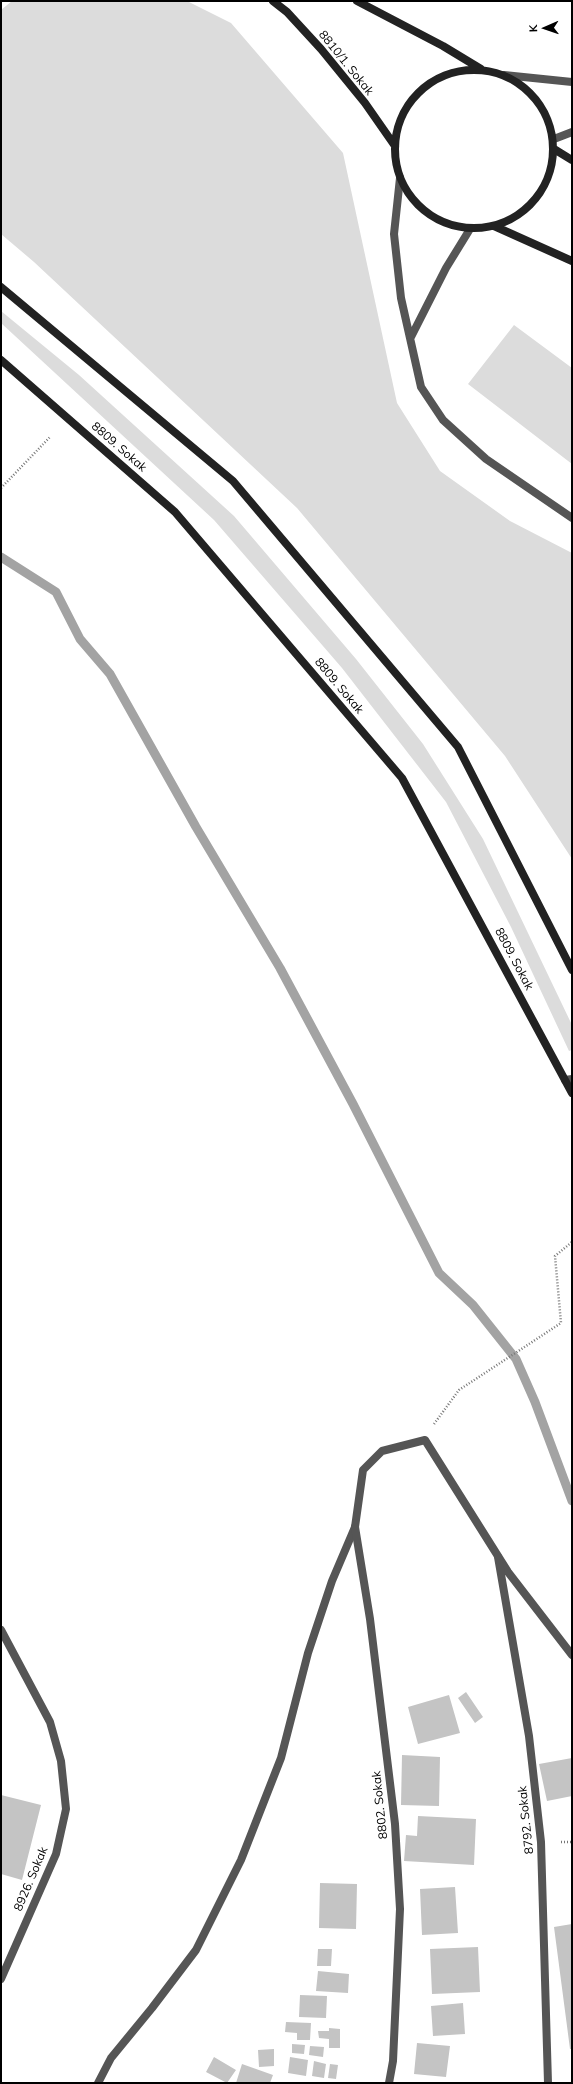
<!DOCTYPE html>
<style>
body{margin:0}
#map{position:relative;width:573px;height:2084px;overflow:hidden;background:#fff;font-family:Mulish,sans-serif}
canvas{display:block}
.frame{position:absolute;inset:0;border:2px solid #000;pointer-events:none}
.north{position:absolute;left:525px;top:8px;width:40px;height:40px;-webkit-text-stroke:3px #fff;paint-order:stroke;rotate:268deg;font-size:11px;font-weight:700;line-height:16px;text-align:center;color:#000}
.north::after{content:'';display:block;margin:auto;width:14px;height:18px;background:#000;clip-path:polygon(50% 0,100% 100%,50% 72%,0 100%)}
</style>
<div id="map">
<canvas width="573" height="2084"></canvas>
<div class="frame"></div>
<div class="north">K</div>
</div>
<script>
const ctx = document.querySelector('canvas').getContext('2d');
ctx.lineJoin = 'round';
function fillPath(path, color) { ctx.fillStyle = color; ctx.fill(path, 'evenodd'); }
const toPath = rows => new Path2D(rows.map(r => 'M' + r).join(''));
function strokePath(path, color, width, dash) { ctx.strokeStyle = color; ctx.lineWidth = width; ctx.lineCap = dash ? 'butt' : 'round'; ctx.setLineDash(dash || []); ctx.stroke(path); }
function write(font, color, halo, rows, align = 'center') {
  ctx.font = font + ' Mulish,sans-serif'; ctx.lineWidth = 4; ctx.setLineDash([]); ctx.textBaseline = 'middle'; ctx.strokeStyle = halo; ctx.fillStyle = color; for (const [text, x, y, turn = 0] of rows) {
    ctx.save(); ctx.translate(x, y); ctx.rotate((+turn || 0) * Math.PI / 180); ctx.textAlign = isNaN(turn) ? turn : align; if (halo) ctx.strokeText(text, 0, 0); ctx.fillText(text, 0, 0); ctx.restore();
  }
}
fillPath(toPath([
 [12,1,187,1,231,23,343,153,397,403,440,471,510,521,572,553,572,859,505,756,297,508,34,262,1,234,1,10],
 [1,311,79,375,234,516,356,659,423,744,483,839,572,1025,572,1050,569,1051,511,927,446,802,342,668,214,520,1,323],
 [514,325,572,368,572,464,468,384]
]), '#dcdcdc');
strokePath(toPath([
 [1,557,56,592,80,639,110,674,196,827,280,968,353,1104,439,1273,473,1305,516,1359,535,1402,572,1501]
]), '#a3a3a3', 9);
fillPath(toPath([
 [466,1692,483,1717,475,1723,458,1698],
 [449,1695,460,1733,418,1744,408,1707],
 [402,1755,440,1757,439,1806,401,1805],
 [572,1758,572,1796,547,1801,539,1764],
 [1,1795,41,1805,22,1880,1,1874],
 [418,1816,476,1819,474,1865,404,1861,406,1835,417,1836],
 [320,1883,357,1884,356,1929,319,1928],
 [455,1887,458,1933,422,1935,420,1889],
 [572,1924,572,2049,570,2049,554,1927],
 [478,1947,480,1992,432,1994,430,1949],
 [318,1949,332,1949,331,1966,317,1966],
 [318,1971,349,1974,348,1993,316,1991],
 [300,1995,327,1996,326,2018,299,2017],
 [463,2003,465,2034,433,2036,431,2006],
 [286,2022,311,2023,310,2040,297,2040,297,2033,285,2032],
 [329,2028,340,2029,340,2048,329,2048,329,2039,319,2038,318,2031,329,2031],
 [417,2043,450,2046,446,2077,414,2074],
 [292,2044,305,2045,304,2054,292,2053],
 [310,2046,324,2047,323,2057,309,2055],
 [274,2049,274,2066,259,2067,258,2050],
 [214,2057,236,2070,227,2083,206,2072],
 [290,2057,308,2060,306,2076,288,2073],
 [314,2061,326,2064,324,2078,312,2076],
 [242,2064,273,2075,270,2083,236,2083],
 [330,2064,338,2065,336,2079,328,2078]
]), '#c4c4c4');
strokePath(toPath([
 [1,488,50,437],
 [434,1424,459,1390,561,1323,555,1256,572,1242],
 [561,1842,572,1842]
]), '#777', 2.5, [1, 2]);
strokePath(toPath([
 [565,1080,572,1079],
 [98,2083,111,2058,152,2008,196,1950,241,1860,281,1758,308,1653,332,1581,355,1527,363,1470,382,1451,425,1440,508,1572,572,1655]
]), '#555', 8);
strokePath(toPath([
 [504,75,572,82],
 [554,139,572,132],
 [400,178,394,234,401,298,421,387,443,420,486,459,572,518],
 [411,337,446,268,470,229],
 [355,1527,370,1619,395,1824,400,1909,393,2061,389,2083],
 [498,1557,529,1736,541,1842,548,2083],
 [1,1630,50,1722,61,1761,66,1809,56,1854,1,1979]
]), '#555', 8);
strokePath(toPath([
 [273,1,287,12,321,49,365,103,395,146],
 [357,1,443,46,481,69],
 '395 149a79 79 0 1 1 158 0a79 79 0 1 1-158 0Z',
 [554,149,572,160],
 [494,226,572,261],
 [1,287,233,481,458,747,572,970],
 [1,360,175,512,402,778,572,1093]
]), '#222', 8);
write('12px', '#000', '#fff', [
 ["8810/1. Sokak",346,63,51],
 ["8809. Sokak",119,447,41],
 ["8809. Sokak",339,686,50],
 ["8809. Sokak",514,959,62],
 ["8802. Sokak",380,1805,-96],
 ["8792. Sokak",526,1820,-96],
 ["8926. Sokak",31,1879,-67]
]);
</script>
